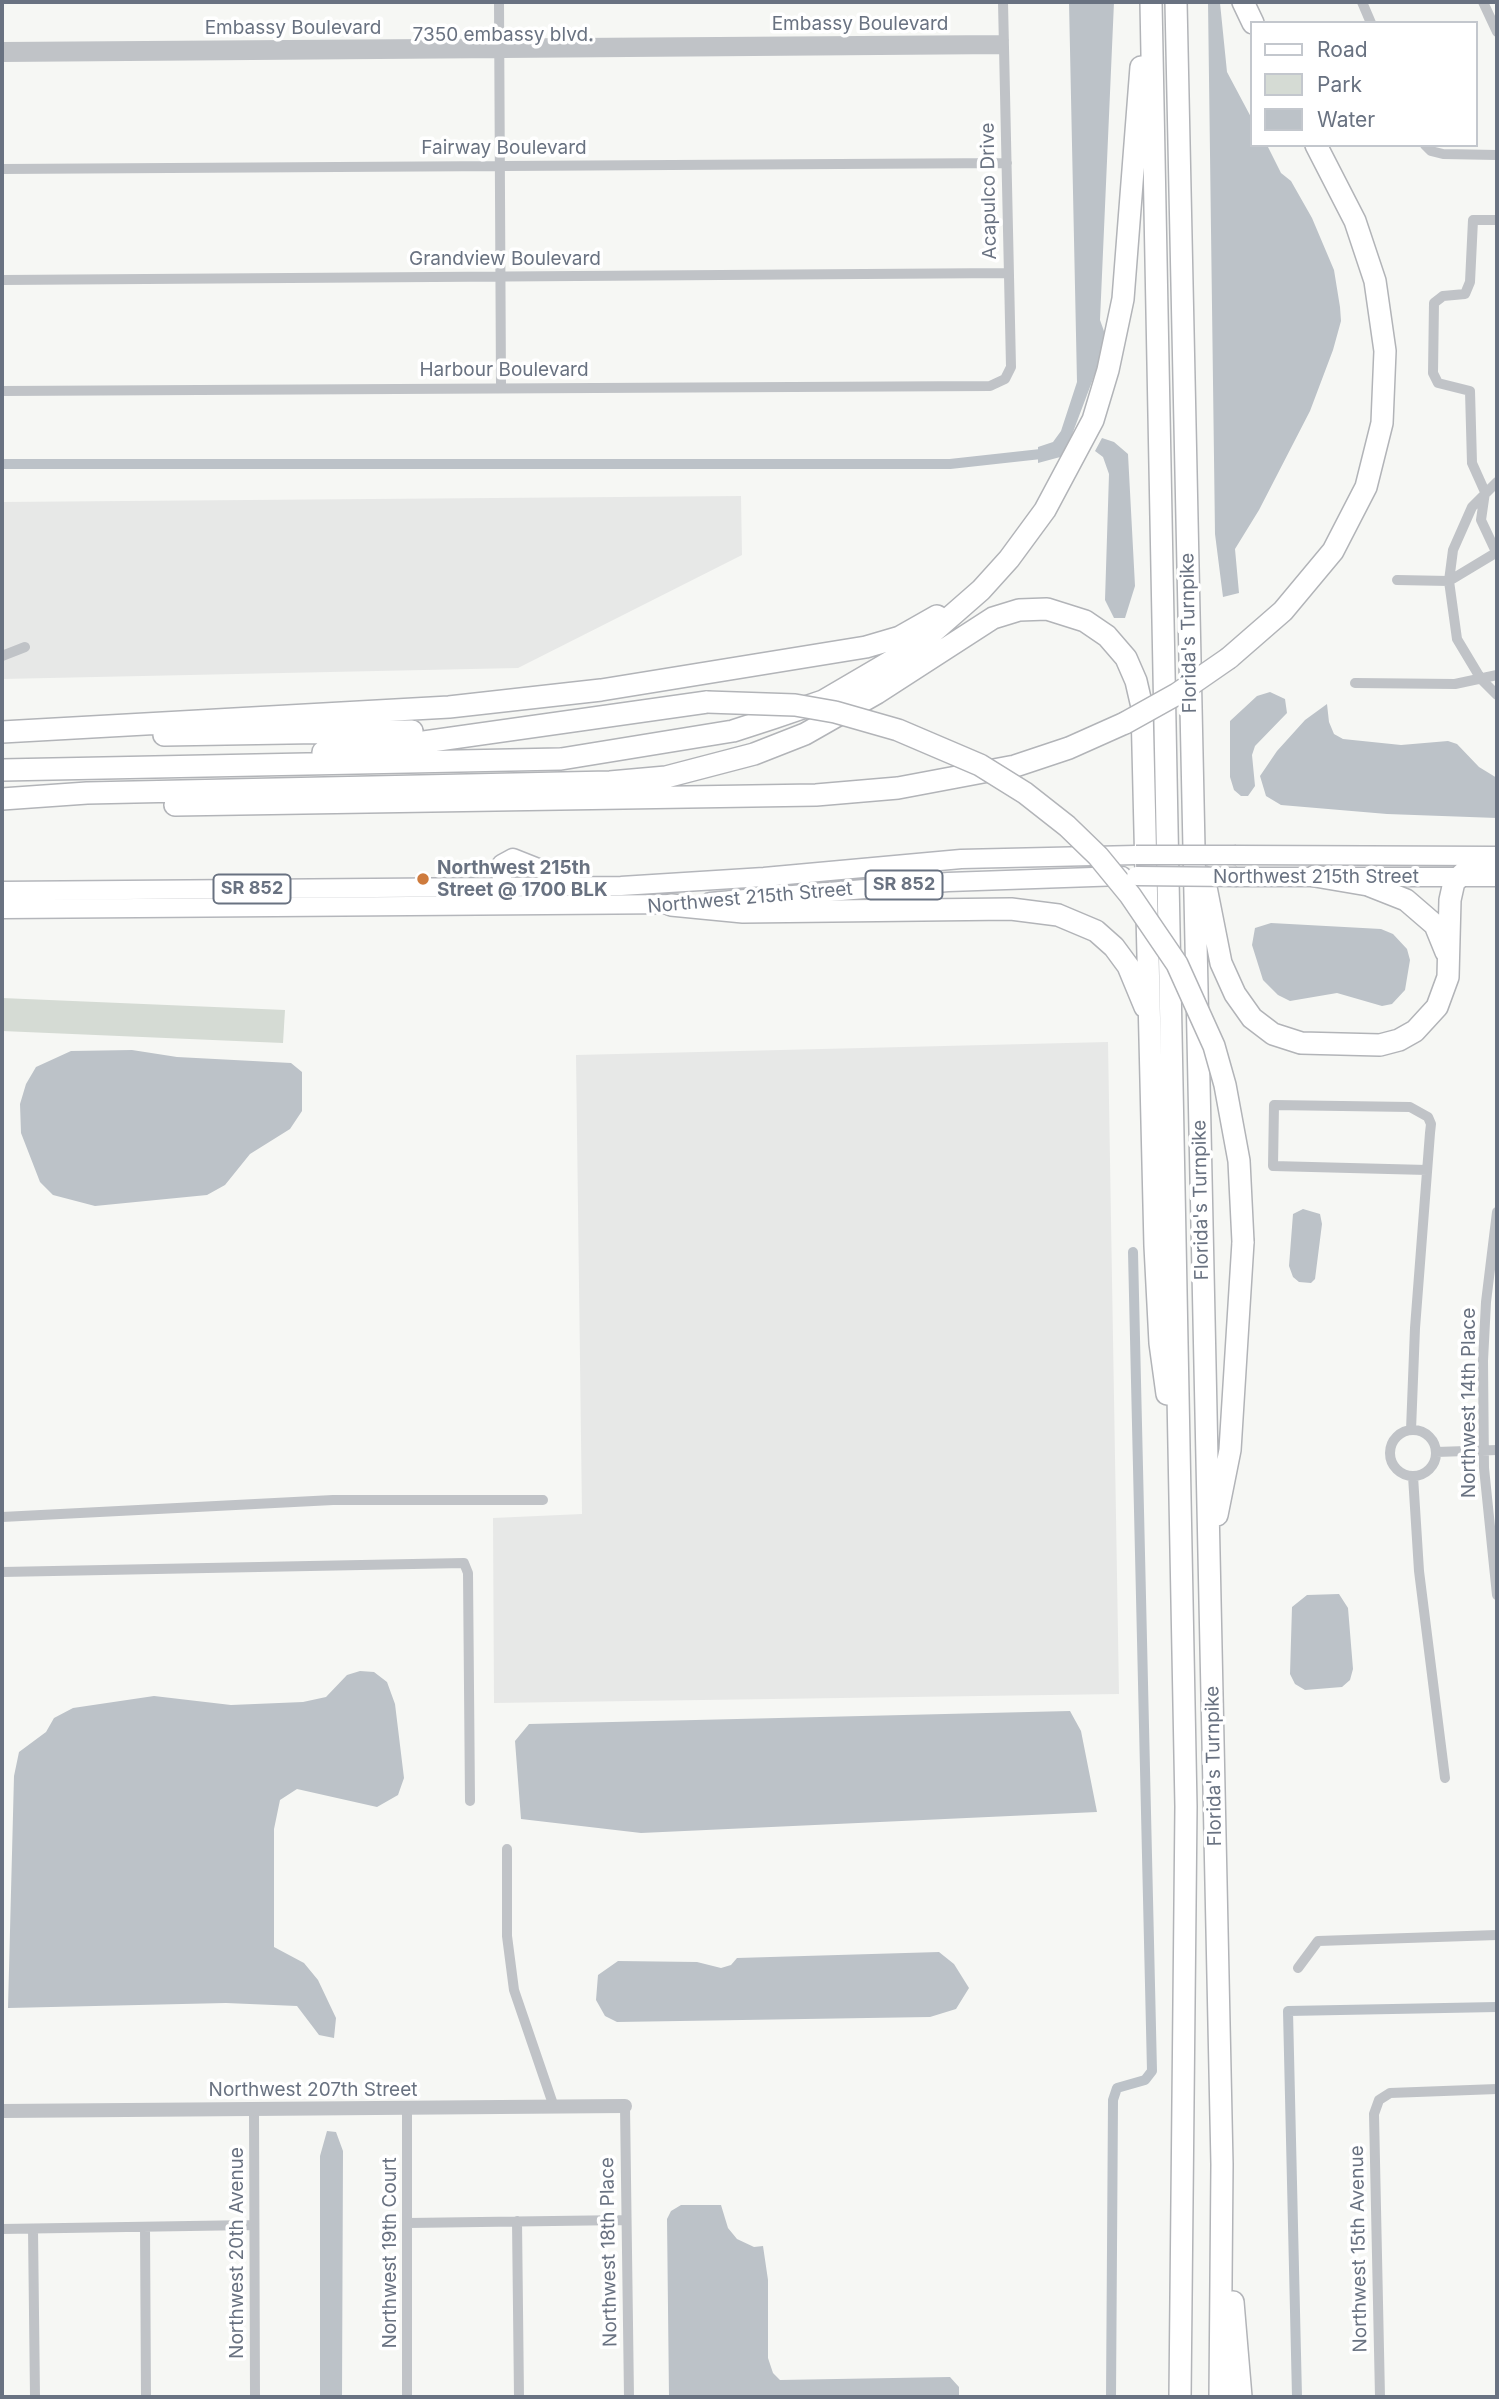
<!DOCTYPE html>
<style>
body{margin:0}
#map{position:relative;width:1499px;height:2399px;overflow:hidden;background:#f6f7f4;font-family:Inter,sans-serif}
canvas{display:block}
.frame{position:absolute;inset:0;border:4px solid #697281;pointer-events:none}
.legend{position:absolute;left:1250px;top:21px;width:228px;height:126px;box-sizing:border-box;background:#fff;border:2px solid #c3c7cd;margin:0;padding:9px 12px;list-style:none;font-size:21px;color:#697281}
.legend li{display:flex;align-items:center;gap:14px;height:35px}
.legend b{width:35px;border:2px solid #c3c7cd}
</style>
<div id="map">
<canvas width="1499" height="2399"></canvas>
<div class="frame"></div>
<ul class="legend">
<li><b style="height:9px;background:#fff"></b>Road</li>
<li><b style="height:19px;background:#d5dbd4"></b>Park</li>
<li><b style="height:19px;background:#bcc2c8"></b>Water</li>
</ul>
</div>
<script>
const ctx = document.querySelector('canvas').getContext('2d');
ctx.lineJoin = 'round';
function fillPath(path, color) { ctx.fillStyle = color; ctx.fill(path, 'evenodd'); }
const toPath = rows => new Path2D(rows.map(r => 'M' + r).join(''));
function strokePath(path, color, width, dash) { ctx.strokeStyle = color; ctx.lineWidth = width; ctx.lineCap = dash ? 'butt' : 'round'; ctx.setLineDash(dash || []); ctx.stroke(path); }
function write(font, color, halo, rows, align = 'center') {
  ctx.font = font + ' Inter,sans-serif'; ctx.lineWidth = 7; ctx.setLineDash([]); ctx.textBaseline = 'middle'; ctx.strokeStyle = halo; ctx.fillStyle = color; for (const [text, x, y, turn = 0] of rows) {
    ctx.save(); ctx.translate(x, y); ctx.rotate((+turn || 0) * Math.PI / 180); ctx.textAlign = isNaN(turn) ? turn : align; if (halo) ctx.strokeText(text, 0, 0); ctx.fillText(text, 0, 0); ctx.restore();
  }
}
fillPath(toPath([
 [741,496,742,555,518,668,2,679,2,502],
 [1108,1042,1119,1694,494,1703,493,1518,582,1514,576,1055]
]), '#e7e8e7');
fillPath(toPath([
 [2,998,285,1010,283,1043,2,1031]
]), '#d5dbd4');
fillPath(toPath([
 [1069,2,1114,2,1100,320,1105,334,1096,371,1064,456,1038,463,1038,447,1053,442,1061,431,1077,382],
 [1208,2,1220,3,1227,72,1252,119,1252,145,1267,145,1281,173,1291,181,1312,218,1334,270,1340,307,1341,321,1333,350,1310,411,1259,510,1235,549,1239,593,1223,597,1215,534],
 [1102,438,1114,442,1128,454,1135,586,1125,618,1114,618,1105,600,1109,474,1103,457,1095,451],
 [1270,692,1285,699,1287,713,1255,746,1252,755,1255,786,1248,796,1241,796,1234,790,1230,777,1230,721,1257,696],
 [1327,704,1329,722,1334,734,1343,739,1401,745,1448,741,1457,744,1479,767,1497,778,1497,818,1387,814,1281,805,1266,796,1260,776,1277,751,1305,720],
 [1271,923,1381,929,1393,934,1407,949,1410,960,1405,990,1392,1004,1382,1006,1337,993,1290,1001,1278,995,1263,980,1252,945,1255,928],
 [132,1050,177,1057,291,1063,302,1072,302,1111,290,1129,250,1154,225,1185,207,1195,95,1206,53,1195,40,1182,21,1133,20,1104,26,1084,36,1067,71,1051],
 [1303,1209,1320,1214,1322,1224,1315,1279,1311,1283,1299,1282,1293,1277,1289,1266,1293,1214],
 [1339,1594,1348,1608,1353,1669,1350,1680,1342,1687,1305,1690,1295,1684,1290,1674,1292,1607,1307,1595],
 [360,1671,374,1672,387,1682,395,1704,404,1778,398,1795,377,1807,297,1789,280,1800,274,1829,274,1947,304,1963,318,1980,336,2018,334,2038,319,2035,297,2006,226,2003,8,2008,14,1776,19,1752,46,1732,54,1718,73,1708,154,1696,231,1705,303,1702,326,1697,347,1675],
 [1070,1711,1081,1731,1097,1812,641,1833,521,1819,515,1741,529,1724],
 [939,1952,954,1964,969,1988,956,2009,930,2017,617,2022,605,2016,596,2000,598,1975,618,1961,697,1962,721,1968,731,1965,737,1958],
 [327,2131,336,2132,343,2151,342,2397,320,2397,320,2156],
 [681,2205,721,2205,728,2228,737,2239,754,2247,763,2246,768,2280,768,2358,773,2373,780,2380,950,2377,959,2387,959,2397,669,2397,667,2219,671,2211]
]), '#bcc2c8');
strokePath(toPath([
 [2,464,950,464,1050,453],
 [1111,2397,1113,2100,1117,2088,1145,2080,1152,2071,1133,1252],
 [1297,2397,1288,2011,1497,2007]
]), '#bcc2c8', 10);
const primary = toPath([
 [1236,855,1497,856],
 [1237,877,1497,877],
 [502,887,502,864,513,858,571,881],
 [2,891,621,886,764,877,961,859,1136,855],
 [710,902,948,882,1122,876],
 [2,909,682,904]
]);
const motorway = toPath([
 [1151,2,1186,1806,1180,2397],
 [1176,2,1222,2164,1220,2397],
 [1243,2,1253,23],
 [1229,658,1283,611,1333,551,1366,487,1382,423,1385,351,1375,281,1355,221,1316,145],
 [2,732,449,707,601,690,866,647,900,637,937,616],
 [164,735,412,731],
 [323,752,424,742,707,702],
 [2,770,561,759,733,731,773,718,823,701,917,646,981,590,1009,559,1045,510,1093,420,1108,370,1123,299,1141,67],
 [2,799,87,793,610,782,666,777,754,754,805,734,877,693,993,618,1019,610,1047,609,1085,621,1107,636,1126,658,1136,681,1142,707,1155,1246,1160,1343,1167,1394],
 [175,805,816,795,898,788,1015,766,1069,748,1125,723],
 [1315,876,1368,885,1406,900,1435,925,1446,952],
 [1204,877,1221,963,1235,994,1252,1018,1273,1034,1301,1043,1380,1045,1399,1040,1415,1031,1437,1007,1448,977,1450,900,1454,882,1470,867,1497,861],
 [671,905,743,912,1011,909,1058,915,1096,931,1114,947,1128,966,1145,1007],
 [1217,1515,1230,1450,1243,1242],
 [1233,2302,1241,2397]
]);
strokePath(primary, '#b4b6bb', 21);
strokePath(motorway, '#b2b4b8', 24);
strokePath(toPath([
 [499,2,501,387],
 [1362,2,1371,23],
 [1483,2,1497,32],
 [2,47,1004,40],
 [2,57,1004,49],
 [1425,145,1431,151,1443,154,1497,155],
 [2,169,1007,163],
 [2,280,1008,273],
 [2,391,990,386,1005,379,1011,367,1003,2],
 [1497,482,1472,507,1453,550,1449,581,1457,639,1481,679,1497,695],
 [1496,552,1481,520,1485,492,1472,463,1470,391,1438,383,1433,373,1434,303,1443,296,1465,294,1470,282,1473,220,1497,220],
 [1397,580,1449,581,1497,552],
 [2,656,25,647],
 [1355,683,1455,684,1497,675],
 [1497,1212,1486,1302,1483,1361,1484,1468,1497,1595],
 [1411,1430,1415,1328,1430,1133,1431,1124,1428,1117,1410,1107,1274,1105,1273,1166,1427,1170],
 '1390 1453a23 23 0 1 1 46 0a23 23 0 1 1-46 0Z',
 [1436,1452,1497,1450],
 [1413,1476,1419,1571,1445,1778],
 [2,1517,333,1500,543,1500],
 [2,1572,464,1563,468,1573,470,1801],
 [507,1849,507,1936,514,1990,554,2107],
 [1298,1968,1318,1941,1497,1935],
 [625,2106,629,2397],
 [254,2109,255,2397],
 [407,2110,407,2397],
 [517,2221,519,2397],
 [408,2223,626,2220],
 [145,2227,146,2397],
 [2,2229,252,2225],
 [33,2229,35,2397],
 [1380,2397,1374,2114,1379,2100,1390,2093,1497,2089]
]), '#c0c3c7', 10);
strokePath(toPath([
 [2,2111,625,2106]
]), '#c0c3c7', 14);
strokePath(primary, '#fff', 18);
strokePath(motorway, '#fff', 21);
const primaryBridge = toPath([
 [1136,855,1236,855],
 [1136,876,1237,877]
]);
const motorwayBridge = toPath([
 [707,702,795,705,835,712,898,730,980,765,1025,793,1067,826,1098,856,1130,895,1177,964,1214,1046,1225,1085,1239,1161,1243,1242],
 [1125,723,1177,694,1229,658]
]);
strokePath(primaryBridge, '#b4b6bb', 21, []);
strokePath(motorwayBridge, '#b2b4b8', 24, []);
strokePath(primaryBridge, '#fff', 18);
strokePath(motorwayBridge, '#fff', 21);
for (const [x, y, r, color] of [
 [423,879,7,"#ce7b3d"]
]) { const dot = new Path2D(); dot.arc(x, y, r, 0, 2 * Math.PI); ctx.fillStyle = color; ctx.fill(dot); strokePath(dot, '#fff', 2.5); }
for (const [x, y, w] of [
 [904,885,77],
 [252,889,77]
]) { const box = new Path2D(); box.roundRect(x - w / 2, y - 14.5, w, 29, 5); ctx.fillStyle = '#fff'; ctx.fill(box); strokePath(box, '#697281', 2); }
write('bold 18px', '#697281', null, [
 ["SR 852",904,885],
 ["SR 852",252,889]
]);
write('19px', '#697281', '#fff', [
 ["Embassy Boulevard",860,24],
 ["Embassy Boulevard",293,28],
 ["7350 embassy blvd.",503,35],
 ["Fairway Boulevard",504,148],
 ["Acapulco Drive",989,191,-91],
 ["Grandview Boulevard",505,259],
 ["Harbour Boulevard",504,370],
 ["Florida's Turnpike",1189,633,-91],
 ["Northwest 215th Street",1316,877],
 ["Northwest 215th Street",750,898,-5],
 ["Florida's Turnpike",1201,1200,-91],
 ["Northwest 14th Place",1469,1403,-90],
 ["Florida's Turnpike",1214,1766,-91],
 ["Northwest 207th Street",313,2090],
 ["Northwest 15th Avenue",1359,2249,-91],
 ["Northwest 18th Place",609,2252,-91],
 ["Northwest 20th Avenue",237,2253,-90],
 ["Northwest 19th Court",390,2253,-90]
]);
write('bold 19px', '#697281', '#fff', [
 ["Northwest 215th",437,868],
 ["Street @ 1700 BLK",437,890]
], 'left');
</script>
